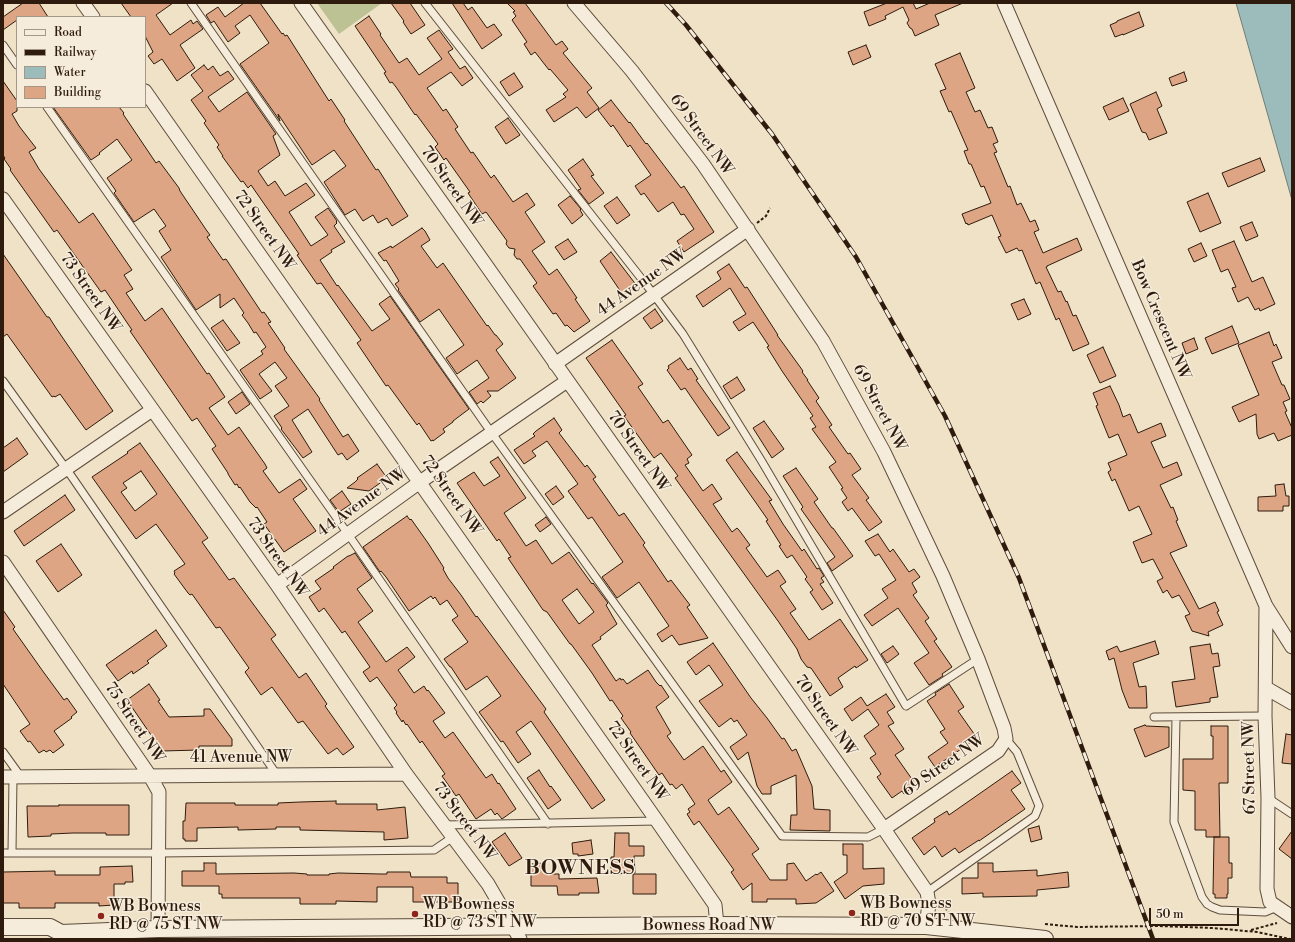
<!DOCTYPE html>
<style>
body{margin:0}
#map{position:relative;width:1295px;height:942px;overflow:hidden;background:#efe2c7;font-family:"Libre Bodoni",serif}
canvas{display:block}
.frame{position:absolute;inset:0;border:4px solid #2e1b0d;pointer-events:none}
.legend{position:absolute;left:16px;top:16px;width:130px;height:92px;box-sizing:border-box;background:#f5ecdb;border:1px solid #a59889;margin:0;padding:5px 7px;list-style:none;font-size:12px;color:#2e1b0d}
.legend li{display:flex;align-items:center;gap:8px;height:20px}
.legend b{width:20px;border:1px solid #a59889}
.scale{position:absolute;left:1149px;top:908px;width:90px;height:18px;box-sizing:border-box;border:2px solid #2e1b0d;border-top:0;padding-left:5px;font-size:12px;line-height:14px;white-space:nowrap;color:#2e1b0d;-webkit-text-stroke:3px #f5ecdb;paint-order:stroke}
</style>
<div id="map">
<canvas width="1295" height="942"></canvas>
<div class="frame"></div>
<ul class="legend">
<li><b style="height:5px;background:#f5ecdb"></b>Road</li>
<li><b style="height:5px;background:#2e1b0d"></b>Railway</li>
<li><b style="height:11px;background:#9cbcbc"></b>Water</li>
<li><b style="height:11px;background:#dea584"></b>Building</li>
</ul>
<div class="scale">50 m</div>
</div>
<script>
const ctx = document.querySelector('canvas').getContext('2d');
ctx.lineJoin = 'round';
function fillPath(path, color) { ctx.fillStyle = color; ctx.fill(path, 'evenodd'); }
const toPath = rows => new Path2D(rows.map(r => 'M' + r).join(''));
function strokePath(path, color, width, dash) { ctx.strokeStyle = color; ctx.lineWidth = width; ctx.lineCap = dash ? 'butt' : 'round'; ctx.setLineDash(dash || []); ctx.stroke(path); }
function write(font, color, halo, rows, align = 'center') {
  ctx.font = font + ' "Libre Bodoni",serif'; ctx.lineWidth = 3; ctx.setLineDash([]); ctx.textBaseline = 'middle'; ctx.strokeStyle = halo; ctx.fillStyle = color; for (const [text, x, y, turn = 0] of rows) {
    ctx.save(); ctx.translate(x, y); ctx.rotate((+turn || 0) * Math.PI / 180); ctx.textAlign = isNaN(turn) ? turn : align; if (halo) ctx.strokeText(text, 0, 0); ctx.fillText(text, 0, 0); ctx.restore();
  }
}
fillPath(toPath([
 [317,3,382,3,339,34]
]), '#bcc294');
const water = toPath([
 [1236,3,1292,3,1292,200,1236,3]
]);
fillPath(water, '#9cbcbc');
strokePath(water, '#707c76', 1);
const building = toPath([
 [23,3,39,3,48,17,17,17,17,20,3,30,3,17,23,3],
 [121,3,173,3,156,15,170,35,191,20,193,24,197,21,203,29,180,45,195,68,177,81,162,59,154,64,148,56,153,52,145,36,145,17,131,17,121,3],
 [244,3,260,3,282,34,283,33,285,36,287,35,329,101,331,99,345,120,344,121,376,170,378,169,408,216,392,226,387,218,378,223,373,215,363,221,355,209,345,215,324,182,346,166,334,150,312,165,278,114,280,121,240,64,269,43,250,15,235,26,240,33,228,42,214,21,211,23,206,15,218,7,225,17,244,3],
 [391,3,410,3,425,25,411,34,403,22,404,21,391,3],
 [452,3,463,3,468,10,472,7,487,28,494,24,502,35,482,49,452,3],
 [507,3,525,3,556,45,562,41,568,49,563,53,592,88,587,92,599,108,586,118,577,107,554,122,546,110,566,97,563,94,568,90,550,69,549,70,535,52,531,55,524,44,527,42,512,20,516,16,513,12,515,11,507,3],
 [887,3,913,3,916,9,930,3,963,3,935,15,939,25,915,36,912,29,910,28,907,23,909,20,903,7,885,16,886,19,869,26,864,12,887,3],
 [1139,12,1144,26,1123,35,1123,34,1115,37,1110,25,1117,22,1117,21,1139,12],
 [369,16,381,34,380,35,399,63,407,58,419,75,442,59,427,38,439,30,453,49,448,52,460,69,465,66,473,78,462,86,451,72,427,88,443,111,446,109,458,127,455,129,471,153,473,152,491,178,494,175,513,202,527,193,535,205,525,212,545,242,532,251,549,275,557,269,577,298,575,299,590,321,574,332,567,325,565,326,556,313,553,314,533,286,537,283,520,259,517,259,514,255,515,249,509,248,506,244,507,241,486,212,482,214,468,193,470,192,453,168,446,158,444,160,435,147,438,144,416,114,415,115,396,87,392,82,390,83,384,73,386,72,355,26,369,16],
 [866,45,871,57,853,65,848,52,866,45],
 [960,53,975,88,966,92,975,112,980,110,988,128,992,127,998,142,993,144,997,152,994,153,1008,187,1010,186,1017,205,1021,203,1030,222,1035,220,1039,230,1034,232,1043,253,1077,238,1082,250,1047,266,1047,267,1046,267,1058,292,1061,291,1066,302,1067,301,1073,316,1076,315,1089,344,1073,351,1059,318,1056,320,1040,282,1036,284,1022,250,1019,251,1017,248,1006,253,998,237,1001,236,992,215,968,225,967,223,966,224,962,214,991,203,984,186,981,187,971,164,969,164,964,151,968,150,951,111,949,112,940,91,946,89,935,64,960,53],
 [204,65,208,70,213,66,220,76,228,71,234,79,208,97,219,112,247,92,276,134,273,136,280,155,258,171,268,186,275,181,285,196,306,183,315,195,289,212,311,246,328,235,315,217,328,208,337,221,336,222,337,223,334,226,345,242,331,250,332,252,320,260,337,286,338,285,372,331,390,319,379,304,390,296,469,409,453,421,453,422,443,429,445,432,433,441,433,440,431,441,419,423,417,425,388,385,386,386,357,343,361,340,321,283,317,284,297,255,299,254,251,185,248,188,243,181,241,182,222,156,223,156,217,147,219,145,204,123,206,121,191,100,203,91,191,75,204,65],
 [1184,72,1187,81,1172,86,1169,78,1184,72],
 [514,73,523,87,509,96,500,82,514,73],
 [3,81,17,101,17,111,12,114,19,126,36,148,29,152,39,169,79,223,93,213,132,270,124,275,133,289,126,293,145,321,162,308,207,374,209,373,225,397,209,408,228,435,239,427,265,464,267,468,263,471,279,493,300,479,307,489,293,499,316,531,284,552,264,524,267,522,257,507,256,508,250,502,240,487,239,488,237,484,235,485,228,474,228,473,212,449,216,446,197,418,192,421,130,331,132,330,105,290,101,292,57,230,54,232,10,170,11,169,4,159,5,158,3,155,3,81],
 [1156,92,1162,106,1157,109,1167,133,1149,140,1146,133,1142,132,1130,104,1156,92],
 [1123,98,1129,111,1109,120,1103,107,1123,98],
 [611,100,629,123,630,122,646,144,647,143,681,188,684,186,714,232,684,252,677,241,694,229,684,214,681,215,673,202,658,212,644,193,641,195,635,186,651,175,630,145,628,147,613,125,611,127,598,110,611,100],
 [53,107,119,107,124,113,123,114,156,163,159,161,179,188,180,191,207,231,210,235,207,237,223,260,226,259,262,313,264,312,271,322,268,323,285,348,284,349,320,399,319,400,343,437,348,434,359,451,347,460,342,453,338,455,308,409,292,420,312,452,303,458,281,429,282,428,274,416,289,406,275,386,287,378,275,362,259,374,272,391,260,399,240,370,263,354,261,351,266,347,256,332,254,333,248,323,242,315,244,313,234,298,220,308,220,294,196,310,161,257,171,250,159,231,166,226,154,209,134,222,114,193,116,191,107,178,132,160,117,139,99,153,100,154,91,160,53,107],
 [508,118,520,135,506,144,495,127,508,118],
 [1260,158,1265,171,1228,187,1222,173,1260,158],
 [583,159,594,175,591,176,604,193,589,204,578,190,581,189,568,170,583,159],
 [1208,193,1221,223,1200,232,1187,202,1208,193],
 [570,196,581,209,580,210,583,215,572,224,558,205,570,196],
 [617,197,630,215,617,224,604,206,617,197],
 [1252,222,1258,236,1246,241,1240,227,1252,222],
 [422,228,425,231,430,240,421,246,437,268,443,263,487,326,488,325,495,335,496,335,503,344,496,350,516,378,498,391,487,391,491,396,483,403,481,401,477,404,469,392,489,378,477,360,457,374,446,358,464,345,439,309,420,322,398,290,399,289,395,284,399,281,386,260,384,261,378,253,391,246,392,248,422,228],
 [568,239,577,252,564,260,555,247,568,239],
 [1234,241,1252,282,1263,277,1275,304,1260,311,1259,308,1255,310,1248,297,1238,302,1232,288,1236,287,1228,269,1221,272,1212,250,1234,241],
 [1201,243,1207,256,1194,262,1188,249,1201,243],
 [611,252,637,286,623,295,600,261,611,252],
 [3,254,47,317,49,317,56,328,113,411,86,430,60,394,55,397,54,396,52,397,7,334,3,337,3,254],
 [729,264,745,288,747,287,778,335,777,335,803,371,802,372,808,380,807,380,819,398,816,401,832,425,829,427,848,454,850,453,861,469,852,475,869,498,866,500,882,522,869,531,852,508,848,511,842,502,847,498,841,489,843,488,829,467,836,462,812,429,816,427,810,418,813,416,782,371,767,347,769,346,753,322,739,331,733,322,746,314,730,288,703,307,696,296,721,279,717,272,729,264],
 [1024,299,1031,314,1018,320,1011,304,1024,299],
 [655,309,663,321,651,329,643,318,655,309],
 [223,320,240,343,227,351,211,328,223,320],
 [1232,326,1239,343,1212,354,1205,338,1232,326],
 [1269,332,1274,346,1276,344,1282,358,1272,362,1282,385,1284,385,1290,399,1283,402,1287,411,1285,412,1292,428,1292,435,1278,441,1274,433,1259,439,1257,434,1256,414,1239,422,1232,407,1259,395,1238,345,1269,332],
 [1194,338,1198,349,1186,354,1182,343,1194,338],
 [612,340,643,384,638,387,663,423,668,420,692,455,687,459,689,463,685,465,703,491,712,484,722,499,713,504,732,532,737,528,739,530,750,545,746,548,767,577,778,570,786,582,780,586,796,609,790,613,809,640,840,619,868,660,856,668,855,666,838,678,843,687,830,696,811,668,807,667,801,659,797,649,778,621,675,478,678,476,661,453,654,458,624,416,626,415,586,358,612,340],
 [1103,347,1116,376,1100,383,1087,355,1103,347],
 [680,358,688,370,691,368,698,379,696,380,730,428,718,436,685,388,681,390,667,370,669,368,668,366,680,358],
 [737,377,745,390,731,399,723,386,737,377],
 [1110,386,1119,405,1123,417,1130,414,1138,433,1161,423,1166,436,1151,442,1163,468,1177,462,1182,475,1160,485,1171,508,1173,507,1178,520,1176,521,1187,546,1170,553,1199,609,1215,602,1219,611,1217,612,1223,625,1208,632,1209,636,1192,631,1185,616,1190,614,1179,595,1172,598,1167,590,1163,593,1157,581,1163,578,1153,559,1142,563,1133,542,1152,534,1139,506,1129,511,1115,479,1112,481,1108,472,1111,470,1108,463,1127,455,1118,434,1109,438,1096,406,1098,405,1093,393,1110,386],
 [242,392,250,404,236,414,228,402,242,392],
 [554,418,562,430,559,433,585,467,587,465,596,477,593,479,619,516,624,513,645,543,643,545,668,582,671,580,690,605,687,607,708,638,679,645,672,635,662,642,657,634,669,626,639,582,617,598,602,577,623,562,592,517,588,519,568,491,578,484,547,441,532,451,536,456,524,464,514,450,535,436,533,434,536,431,554,418],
 [764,421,784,449,772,458,753,428,764,421],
 [17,438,28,454,3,472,3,448,17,438],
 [140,443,208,538,202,542,229,580,234,578,276,635,271,639,299,678,306,673,327,704,325,706,354,747,343,755,337,748,328,754,303,721,298,723,272,687,261,695,245,672,249,668,220,627,216,628,192,594,190,595,188,593,174,574,175,573,174,571,185,564,156,524,136,539,92,477,128,453,127,452,140,443],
 [141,471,157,494,135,511,121,492,127,488,123,483,141,471],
 [737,452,772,500,769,501,783,524,802,551,804,549,817,569,819,568,824,576,821,578,824,582,820,584,833,603,822,610,810,592,813,590,805,579,807,577,792,555,787,558,779,546,781,545,766,521,768,520,726,460,737,452],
 [498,457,526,498,504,513,526,546,536,540,552,564,569,552,592,584,593,583,608,603,606,605,617,624,600,637,601,639,592,645,616,681,620,678,621,680,623,679,627,684,648,670,656,682,660,686,661,685,669,697,656,707,671,733,667,736,684,760,703,746,721,772,724,770,732,782,708,800,718,815,729,807,759,849,752,854,770,880,787,880,787,864,794,863,806,881,816,874,817,875,821,872,834,891,816,903,796,904,796,899,767,899,767,902,752,902,752,883,743,890,731,872,734,870,699,821,694,825,687,814,690,812,688,809,695,804,682,784,676,789,672,784,670,785,662,773,659,775,630,733,631,732,621,718,623,716,612,700,610,701,592,673,571,644,570,644,547,612,543,610,508,558,511,557,499,539,497,541,457,483,474,472,484,486,500,476,490,462,498,457],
 [577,589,594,612,579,624,562,600,577,589],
 [377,464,387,478,369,491,347,488,355,482,358,479,357,478,377,464],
 [796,468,818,499,814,502,832,528,833,528,853,556,832,571,827,563,835,557,801,509,803,507,783,476,796,468],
 [1284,484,1286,496,1289,496,1289,506,1283,506,1283,511,1258,511,1258,497,1276,496,1275,485,1284,484],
 [556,486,564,497,553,505,545,494,556,486],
 [342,491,351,504,339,512,330,500,342,491],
 [65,495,75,510,24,546,14,531,65,495],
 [407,516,410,520,411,519,428,543,444,568,443,569,448,578,461,595,476,617,477,616,546,709,544,712,605,800,592,809,531,721,516,732,531,754,518,763,503,741,501,742,479,712,501,696,487,676,466,690,451,667,450,667,444,659,468,642,452,620,458,616,447,600,440,605,435,597,433,599,431,596,409,611,386,577,381,571,380,572,363,547,407,516],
 [546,517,551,524,540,532,535,525,546,517],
 [878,534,890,552,893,549,909,572,914,569,920,577,912,583,917,592,913,595,929,618,925,621,937,639,934,641,952,667,942,674,943,676,929,685,914,663,929,653,898,608,872,626,864,615,888,598,882,589,896,580,879,554,875,556,865,541,878,534],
 [61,544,82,575,58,592,36,561,61,544],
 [355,553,372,578,357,589,373,611,358,622,386,662,407,647,415,657,398,670,414,693,424,686,427,691,428,690,445,713,433,721,445,738,453,732,486,778,492,774,498,784,499,783,516,809,502,819,497,813,495,815,491,809,476,819,459,794,456,796,442,776,445,774,422,741,420,743,407,724,406,725,403,720,402,722,396,713,397,712,394,708,397,705,377,677,370,682,363,672,370,667,345,631,342,633,324,608,319,612,309,597,321,589,315,581,334,568,333,567,348,556,349,556,355,553],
 [3,610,15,627,13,629,42,670,64,700,67,698,77,712,71,717,72,718,54,731,64,745,53,753,50,750,46,752,44,750,39,753,30,741,28,742,20,731,30,724,3,684,3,610],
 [156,630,167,646,147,661,149,663,133,674,132,671,118,681,106,665,156,630],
 [1155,641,1159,654,1133,663,1139,687,1146,686,1147,708,1129,708,1122,690,1114,658,1109,660,1106,651,1117,646,1120,652,1155,641],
 [713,643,751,698,767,718,782,739,784,738,792,751,796,749,812,786,814,809,830,810,830,831,790,830,791,815,797,815,796,775,771,786,771,794,762,794,757,786,748,752,738,760,730,747,747,735,737,720,734,722,731,718,719,727,699,701,723,685,709,665,696,675,687,662,713,643],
 [1210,644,1212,654,1218,653,1220,666,1213,667,1218,697,1210,698,1210,702,1176,707,1172,682,1195,679,1190,647,1210,644],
 [893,646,899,654,887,663,881,654,893,646],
 [149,684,160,700,158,701,169,717,204,716,204,709,210,709,232,739,232,746,199,746,199,750,162,751,127,700,149,684],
 [949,684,964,707,958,711,977,738,935,767,928,757,948,743,940,732,945,729,927,701,936,695,935,693,949,684],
 [886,694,895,707,887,712,894,723,888,726,904,749,895,755,914,782,913,783,915,786,904,794,902,791,892,798,877,777,881,774,870,758,876,754,864,736,879,725,868,709,852,721,844,709,861,697,867,706,886,694],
 [1145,725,1146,726,1169,727,1169,747,1145,757,1134,729,1145,725],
 [1211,726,1228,726,1228,783,1219,783,1220,837,1206,837,1206,830,1195,830,1195,791,1183,790,1183,759,1213,759,1213,736,1211,736,1211,726],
 [1286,734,1292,735,1292,764,1282,763,1286,734],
 [539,770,550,787,551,786,561,800,548,809,527,778,539,770],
 [1012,771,1021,783,1011,790,1025,809,979,841,979,840,959,853,955,848,942,857,935,846,924,855,912,838,935,822,934,819,947,811,949,815,1012,771],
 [336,801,336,804,377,804,377,810,405,807,408,838,384,840,384,832,300,830,300,827,276,827,276,829,238,830,238,827,197,828,197,841,185,841,185,839,183,839,183,821,185,821,186,803,235,803,235,805,278,805,278,803,300,802,336,801],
 [59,805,129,805,129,835,106,835,106,833,73,833,51,834,51,836,28,837,27,806,59,806,59,805],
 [1039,826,1042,839,1031,842,1028,829,1039,826],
 [1292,831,1292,859,1279,849,1292,831],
 [505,833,522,858,509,866,492,842,505,833],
 [615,833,629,833,629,846,644,846,644,856,634,856,635,873,611,874,611,857,614,857,615,833],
 [1214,837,1229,837,1229,863,1232,863,1232,878,1228,878,1228,894,1227,894,1227,898,1215,898,1215,894,1213,894,1214,837],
 [591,840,593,854,578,856,578,854,573,854,572,843,591,840],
 [843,844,863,844,863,869,884,868,884,884,863,886,845,899,834,882,847,873,847,855,843,855,843,844],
 [204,863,216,863,216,874,294,873,307,874,307,875,329,875,329,874,338,873,381,874,387,874,387,872,410,872,411,877,447,877,447,883,458,883,458,902,413,902,413,887,377,887,377,902,336,901,336,904,300,904,300,898,222,898,222,894,219,894,219,886,182,886,182,871,204,871,204,863],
 [545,863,545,874,559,874,559,879,597,878,599,893,579,893,579,895,558,895,557,886,531,886,531,864,545,863],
 [978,863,993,863,993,872,1037,870,1037,876,1068,872,1069,887,1037,890,1037,896,983,897,983,893,962,894,962,878,978,878,978,863],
 [132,866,133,882,125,882,125,884,114,884,114,905,99,906,99,903,55,903,55,908,19,908,19,903,3,903,3,872,55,871,55,875,100,875,100,867,132,866],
 [633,874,656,874,656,894,633,894,633,874]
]);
fillPath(building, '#dea584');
strokePath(building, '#2e1b0d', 1);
const service = toPath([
 [191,3,486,425,782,836,868,837,884,829],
 [425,3,648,287,683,334,761,460,906,706,978,659],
 [3,45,17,65],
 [47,107,348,534,548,824],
 [3,381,72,477,277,775],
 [1154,717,1265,716],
 [1176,718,1174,822,1202,897,1207,904,1212,907,1220,910,1265,912,1277,907],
 [3,752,21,777],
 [1268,798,1292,814],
 [444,825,657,821],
 [12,852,13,777],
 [3,853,159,853,434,850,453,837],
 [927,892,1035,816,1039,806,1017,752,1006,739]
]);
const minor = toPath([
 [83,3,93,17],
 [301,3,884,829,927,892,929,904,926,926],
 [574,3,632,71,703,164,823,341,884,452,943,576,978,659,1004,728,1006,739,998,751,884,829],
 [1004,3,1266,606,1292,647],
 [145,91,657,821,715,905,717,925],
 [3,199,277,585,406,774,488,884,520,939],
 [555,364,748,229],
 [3,512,152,410],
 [3,562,150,776,159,792,158,929],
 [277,585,420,482,567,381],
 [1266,606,1265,716,1268,798,1267,889,1270,902,1292,917],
 [1266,688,1292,703],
 [3,777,406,774]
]);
const tertiary = toPath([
 [3,927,50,927,61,933,158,929,717,925,926,926,1045,939]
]);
strokePath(service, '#5e4d3c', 9);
strokePath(minor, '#5e4d3c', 15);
strokePath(tertiary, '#5e4d3c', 18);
strokePath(toPath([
 [757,223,766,216,770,208],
 [942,904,950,914],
 [1045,924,1077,927,1159,926,1213,928,1257,932,1290,939],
 [1251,930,1277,923]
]), '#2e1b0d', 2, [3, 2]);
strokePath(service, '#f5ecdb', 7);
strokePath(minor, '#f5ecdb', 13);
strokePath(tertiary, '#f5ecdb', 16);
const rail = toPath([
 [666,3,686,25,772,134,856,257,945,416,1019,578,1153,939]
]);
strokePath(rail, '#2e1b0d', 4.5);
strokePath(rail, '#f5ecdb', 3, [9]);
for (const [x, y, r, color] of [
 [852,913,4,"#8f2418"],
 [415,914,4,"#8f2418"],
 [101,916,4,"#8f2418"]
]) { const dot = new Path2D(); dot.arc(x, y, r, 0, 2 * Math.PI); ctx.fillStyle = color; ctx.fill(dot); strokePath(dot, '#f5ecdb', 1.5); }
write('16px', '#2e1b0d', '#f5ecdb', [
 ["69 Street NW",701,135,54],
 ["70 Street NW",451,187,55],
 ["72 Street NW",264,231,55],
 ["44 Avenue NW",642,283,-35],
 ["73 Street NW",90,293,55],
 ["Bow Crescent NW",1160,320,67],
 ["69 Street NW",879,408,62],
 ["70 Street NW",638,452,55],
 ["72 Street NW",451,496,55],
 ["44 Avenue NW",362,503,-36],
 ["73 Street NW",277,558,55],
 ["70 Street NW",825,716,55],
 ["75 Street NW",134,723,56],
 ["41 Avenue NW",241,758],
 ["72 Street NW",637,762,55],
 ["69 Street NW",944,766,-35],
 ["67 Street NW",1250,768,-91],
 ["73 Street NW",464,822,53],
 ["Bowness Road NW",709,926]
]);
write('16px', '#2e1b0d', '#f5ecdb', [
 ["WB Bowness",860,904],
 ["RD @ 70 ST NW",860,922],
 ["WB Bowness",423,905],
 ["RD @ 73 ST NW",423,923],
 ["WB Bowness",109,907],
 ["RD @ 75 ST NW",109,925]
], 'left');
ctx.letterSpacing = '1px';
write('bold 20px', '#2e1b0d', '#f5ecdb', [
 ["BOWNESS",580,869]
]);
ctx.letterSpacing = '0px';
</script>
